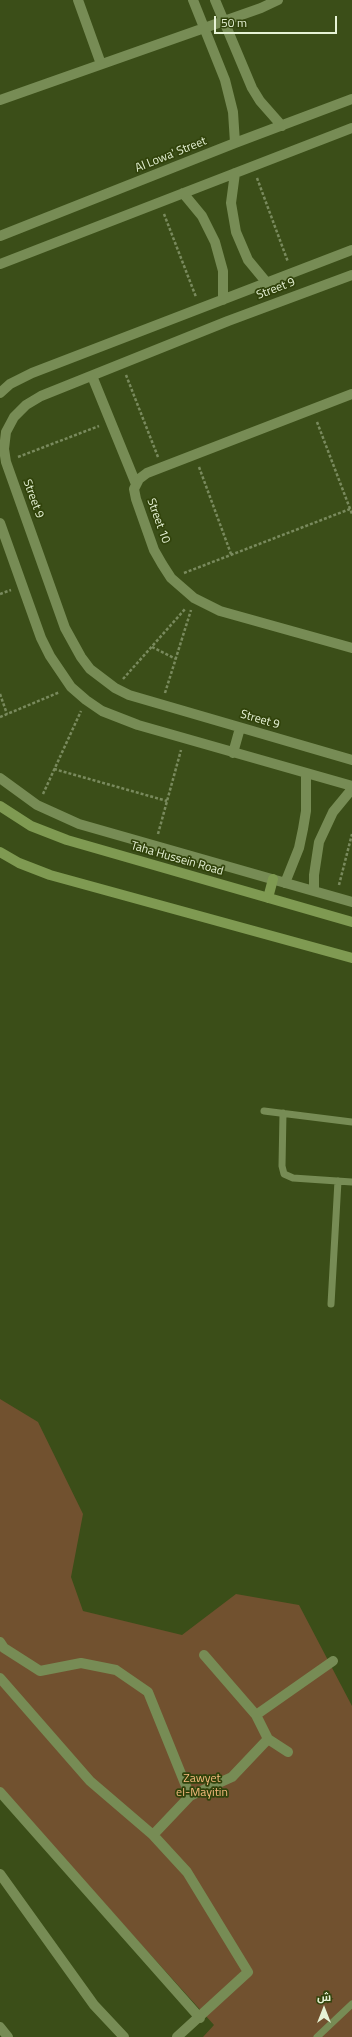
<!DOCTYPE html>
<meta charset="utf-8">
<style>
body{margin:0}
#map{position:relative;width:352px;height:2037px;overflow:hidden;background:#3b4e18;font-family:"Titillium Web",Cairo,sans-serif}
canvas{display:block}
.north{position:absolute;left:304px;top:1989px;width:40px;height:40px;-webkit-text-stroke:3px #31430b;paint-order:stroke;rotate:0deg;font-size:11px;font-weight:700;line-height:16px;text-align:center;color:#e6f2d5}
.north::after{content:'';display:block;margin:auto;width:14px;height:18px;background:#e6f2d5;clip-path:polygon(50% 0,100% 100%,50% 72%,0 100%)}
.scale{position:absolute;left:214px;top:16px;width:123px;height:18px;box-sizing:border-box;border:2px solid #e6f2d5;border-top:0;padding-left:5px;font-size:12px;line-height:14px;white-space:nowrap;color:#e6f2d5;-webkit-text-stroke:3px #31430b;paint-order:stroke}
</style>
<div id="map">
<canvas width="352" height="2037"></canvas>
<div class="north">ش</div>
<div class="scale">50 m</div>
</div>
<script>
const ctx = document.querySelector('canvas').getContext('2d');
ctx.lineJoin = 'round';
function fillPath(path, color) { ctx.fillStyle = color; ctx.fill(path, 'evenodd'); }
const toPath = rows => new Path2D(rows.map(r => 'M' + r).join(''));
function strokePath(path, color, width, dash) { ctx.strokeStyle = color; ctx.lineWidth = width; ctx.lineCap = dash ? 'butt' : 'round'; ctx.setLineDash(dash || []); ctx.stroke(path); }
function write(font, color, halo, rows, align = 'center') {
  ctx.font = font + ' "Titillium Web",sans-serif'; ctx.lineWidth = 3.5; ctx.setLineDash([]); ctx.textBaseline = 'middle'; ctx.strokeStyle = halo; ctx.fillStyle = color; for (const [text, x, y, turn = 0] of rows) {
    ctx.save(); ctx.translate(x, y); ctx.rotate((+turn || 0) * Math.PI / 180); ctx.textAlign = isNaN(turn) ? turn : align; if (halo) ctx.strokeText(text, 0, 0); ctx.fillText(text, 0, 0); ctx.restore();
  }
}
fillPath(toPath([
 [0,1399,38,1422,83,1514,71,1577,83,1611,182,1635,236,1594,299,1605,352,1706,352,2037,203,2037,214,2025,0,1788]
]), '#71512f');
strokePath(toPath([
 [257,178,288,262],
 [164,214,196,297],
 [126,375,158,457],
 [317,422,352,514],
 [18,457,99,426],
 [199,467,231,554],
 [184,573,350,509],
 [0,594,11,590],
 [152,647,176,659],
 [123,679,186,608],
 [165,693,191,610],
 [0,694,7,714],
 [0,717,60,692],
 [54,769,167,801],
 [43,794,81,711],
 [158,834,181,750],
 [339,885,352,834]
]), '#798a5d', 2.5, [3, 2]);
strokePath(toPath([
 [264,1111,352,1122],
 [283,1113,282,1166,284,1174,293,1178,352,1182],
 [331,1304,338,1181],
 [317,2037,352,2004]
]), '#778c55', 7);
strokePath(toPath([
 [78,0,101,64],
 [193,0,225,80,233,112,235,143],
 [215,0,252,88,260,101,282,126],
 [0,100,261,8,278,0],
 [235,173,231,203,236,232,248,260,267,283],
 [183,193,202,216,215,242,223,271,223,300],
 [0,236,235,143,352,99],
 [0,264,352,128],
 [352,275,228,321,41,396,26,405,14,417,6,432,4,449,6,462,65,628,81,657,90,669,115,688,129,695,352,760],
 [92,376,136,484],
 [0,393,10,384,32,373,352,250],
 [352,394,147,473,139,479,134,489,136,499,154,550,162,564,171,578,194,598,220,611,352,648],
 [0,523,41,638,50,656,71,687,86,700,102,711,138,725,352,786],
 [233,753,240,728],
 [0,778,37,805,79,824,352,902],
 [285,883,299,848,303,829,306,811,306,773],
 [314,891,314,875,319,842,333,812,352,789],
 [0,1642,4,1648,40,1671,81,1663,116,1670,148,1692,190,1796],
 [204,1655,256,1715,268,1739,288,1752],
 [0,1678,90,1781,153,1835,187,1872,248,1972,177,2037],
 [256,1715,333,1661],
 [0,1792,200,2018],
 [153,1835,190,1796,232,1777,268,1739],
 [0,1874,94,2005,124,2037],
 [0,2027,8,2037]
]), '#778c55', 10);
strokePath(toPath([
 [0,806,31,826,67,840,352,922],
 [0,852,19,863,50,875,352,958],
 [268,898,273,879]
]), '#7f9a52', 10);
write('12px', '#e6f2d5', '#31430b', [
 ["Al Lowa' Street",171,155,-22],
 ["Street 9",276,289,-21],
 ["Street 9",33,499,70],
 ["Street 10",158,521,70],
 ["Street 9",260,720,16],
 ["Taha Hussein Road",177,859,16]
]);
write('12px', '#f8bc7f', '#31430b', [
 ["Zawyet",202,1779],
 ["el-Mayitin",202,1793]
]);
</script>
